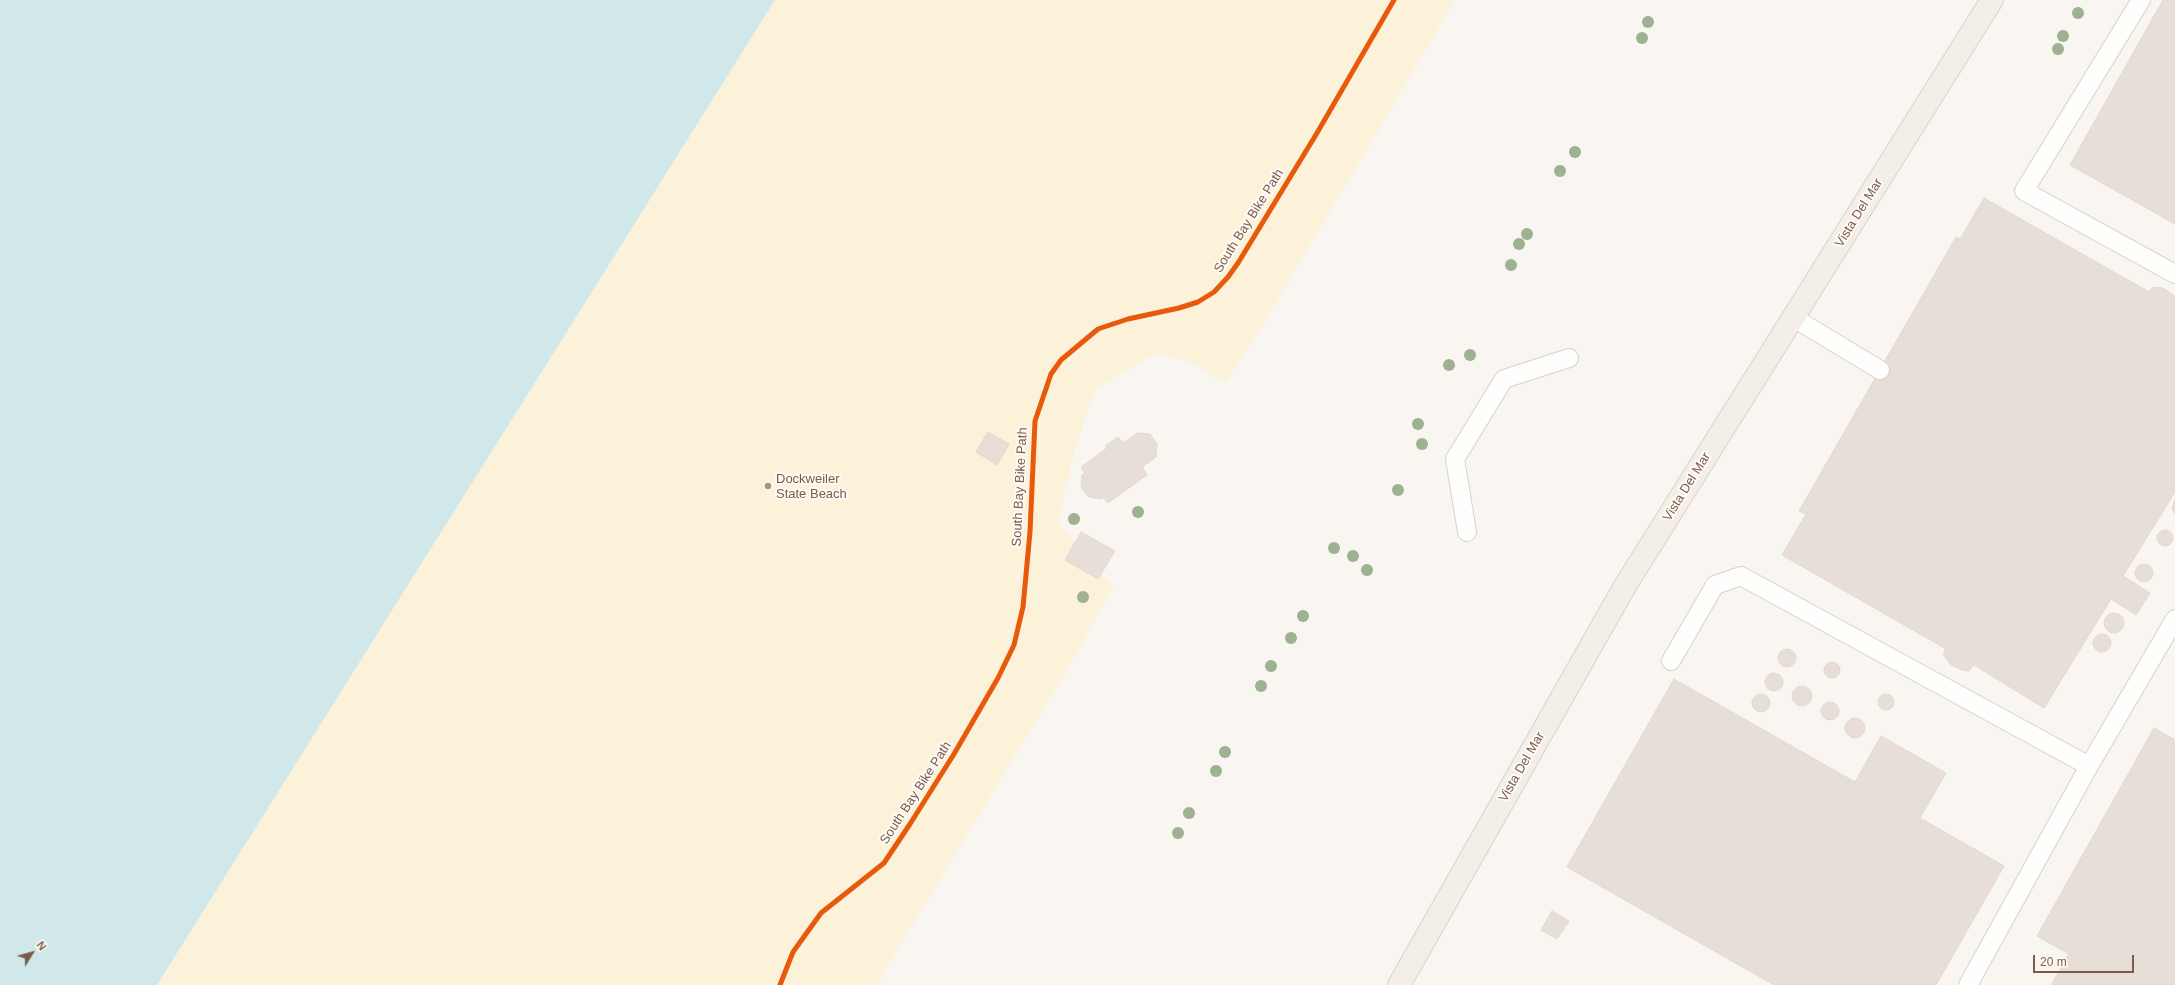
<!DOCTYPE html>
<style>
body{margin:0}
#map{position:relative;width:2175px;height:985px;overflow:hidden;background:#f9f5f0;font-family:Arial,sans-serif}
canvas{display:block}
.north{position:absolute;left:12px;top:933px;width:40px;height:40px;-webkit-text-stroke:3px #fffaf3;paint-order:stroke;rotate:53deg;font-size:11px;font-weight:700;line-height:16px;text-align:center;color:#7a5c4d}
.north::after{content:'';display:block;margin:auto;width:14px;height:18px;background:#7a5c4d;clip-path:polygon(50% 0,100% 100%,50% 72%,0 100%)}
.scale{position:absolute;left:2033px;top:955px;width:101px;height:18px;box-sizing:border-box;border:2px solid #7a5c4d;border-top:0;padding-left:5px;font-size:12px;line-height:14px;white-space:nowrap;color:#7a5c4d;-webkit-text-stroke:3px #fffaf3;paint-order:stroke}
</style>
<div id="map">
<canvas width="2175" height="985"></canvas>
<div class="north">N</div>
<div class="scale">20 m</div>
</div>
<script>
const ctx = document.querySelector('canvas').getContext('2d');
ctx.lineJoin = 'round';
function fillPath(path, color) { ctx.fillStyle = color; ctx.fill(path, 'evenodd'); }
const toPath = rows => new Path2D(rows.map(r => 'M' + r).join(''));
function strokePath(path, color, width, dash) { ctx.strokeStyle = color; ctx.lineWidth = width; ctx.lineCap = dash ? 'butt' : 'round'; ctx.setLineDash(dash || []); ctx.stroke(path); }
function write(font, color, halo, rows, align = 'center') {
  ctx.font = font + ' Arial,sans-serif'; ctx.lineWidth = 4; ctx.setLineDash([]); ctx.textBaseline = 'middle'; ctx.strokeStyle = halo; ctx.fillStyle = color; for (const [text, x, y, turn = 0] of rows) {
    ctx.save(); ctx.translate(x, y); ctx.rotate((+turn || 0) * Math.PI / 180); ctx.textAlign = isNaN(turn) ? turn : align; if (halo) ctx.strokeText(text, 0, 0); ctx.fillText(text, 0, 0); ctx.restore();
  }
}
fillPath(toPath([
 [775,0,1455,0,1251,345,1225,383,1192,362,1153,354,1095,390,1075,449,1058,522,1113,587,1070,665,876,985,157,985]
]), '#fbf2d9');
fillPath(toPath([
 [0,0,775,0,157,985,0,985]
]), '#d0e8ea');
const building = toPath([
 [2163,0,2175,0,2175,224,2070,165,2163,0],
 [1984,198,2149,292,2152,288,2155,287,2163,288,2175,296,2175,492,2123,576,2150,593,2136,615,2111,599,2044,708,1974,665,1969,671,1962,670,1950,664,1943,654,1946,649,1782,555,1806,514,1799,511,1956,237,1960,239,1984,198],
 [988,432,1009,444,997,465,976,452,988,432],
 [1138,433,1150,434,1157,444,1156,457,1142,467,1147,475,1108,503,1103,497,1101,499,1089,497,1081,488,1082,475,1085,473,1081,467,1107,448,1105,446,1118,437,1123,443,1138,433],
 [2175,499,2175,514,2172,508,2175,499],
 '2157 538a8 8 0 1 1 16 0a8 8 0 1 1-16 0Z',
 [1081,532,1115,551,1098,579,1065,560,1081,532],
 '2135 573a9 9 0 1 1 18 0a9 9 0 1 1-18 0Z',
 '2104 623a10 10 0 1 1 20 0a10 10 0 1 1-20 0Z',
 '2093 643a9 9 0 1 1 18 0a9 9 0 1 1-18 0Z',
 '1778 658a9 9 0 1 1 18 0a9 9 0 1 1-18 0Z',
 '1824 670a8 8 0 1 1 16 0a8 8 0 1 1-16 0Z',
 '1765 682a9 9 0 1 1 18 0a9 9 0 1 1-18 0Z',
 [1674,679,1855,782,1881,736,1946,773,1920,818,2004,866,1936,985,1774,985,1567,867,1674,679],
 '1792 696a10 10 0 1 1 20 0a10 10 0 1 1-20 0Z',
 '1752 703a9 9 0 1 1 18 0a9 9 0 1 1-18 0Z',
 '1878 702a8 8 0 1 1 16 0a8 8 0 1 1-16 0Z',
 '1821 711a9 9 0 1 1 18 0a9 9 0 1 1-18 0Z',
 '1845 728a10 10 0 1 1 20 0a10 10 0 1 1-20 0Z',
 [2154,728,2175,740,2175,985,2051,985,2069,954,2037,936,2154,728],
 [1552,911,1569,921,1557,939,1541,930,1552,911]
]);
fillPath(building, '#e6ded7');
strokePath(building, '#e2d8d2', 1);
const service = toPath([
 [2141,0,2024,191,2175,274],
 [1794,318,1880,370],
 [1467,532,1455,459,1504,379,1569,358],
 [1671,661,1715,585,1741,576,2089,766],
 [1968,985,2089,766,2175,619]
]);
const primary = toPath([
 [1399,985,1625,586,1992,0]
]);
strokePath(service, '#d7d1cb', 20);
strokePath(primary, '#dad1cc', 24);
strokePath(service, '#fefefd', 18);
strokePath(primary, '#f3eee8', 22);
strokePath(toPath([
 [780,985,793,952,821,913,884,863,910,824,954,754,998,678,1014,645,1023,607,1030,532,1035,421,1051,374,1061,360,1098,329,1128,319,1179,308,1198,302,1214,292,1228,277,1238,263,1317,133,1394,0]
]), '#e8590c', 5);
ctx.fillStyle = '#9eb190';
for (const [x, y] of [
 [2078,13],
 [1648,22],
 [2063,36],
 [1642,38],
 [2058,49],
 [1575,152],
 [1560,171],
 [1527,234],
 [1519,244],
 [1511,265],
 [1470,355],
 [1449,365],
 [1418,424],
 [1422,444],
 [1398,490],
 [1138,512],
 [1074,519],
 [1334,548],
 [1353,556],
 [1367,570],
 [1083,597],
 [1303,616],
 [1291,638],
 [1271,666],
 [1261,686],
 [1225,752],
 [1216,771],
 [1189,813],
 [1178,833]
]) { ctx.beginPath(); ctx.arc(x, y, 6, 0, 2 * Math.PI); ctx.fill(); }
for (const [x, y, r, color] of [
 [768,486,4,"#a69286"]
]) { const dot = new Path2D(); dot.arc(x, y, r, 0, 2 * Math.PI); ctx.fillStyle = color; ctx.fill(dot); strokePath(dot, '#fffaf3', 1.5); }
write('13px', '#7a5c4d', '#fffaf3', [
 ["Vista Del Mar",1859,213,-58],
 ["South Bay Bike Path",1249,221,-58],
 ["South Bay Bike Path",1020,487,-87],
 ["Vista Del Mar",1687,487,-58],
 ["Vista Del Mar",1522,767,-60],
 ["South Bay Bike Path",916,793,-57]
]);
write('13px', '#7a5c4d', '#fffaf3', [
 ["Dockweiler",776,479],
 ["State Beach",776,494]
], 'left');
</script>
